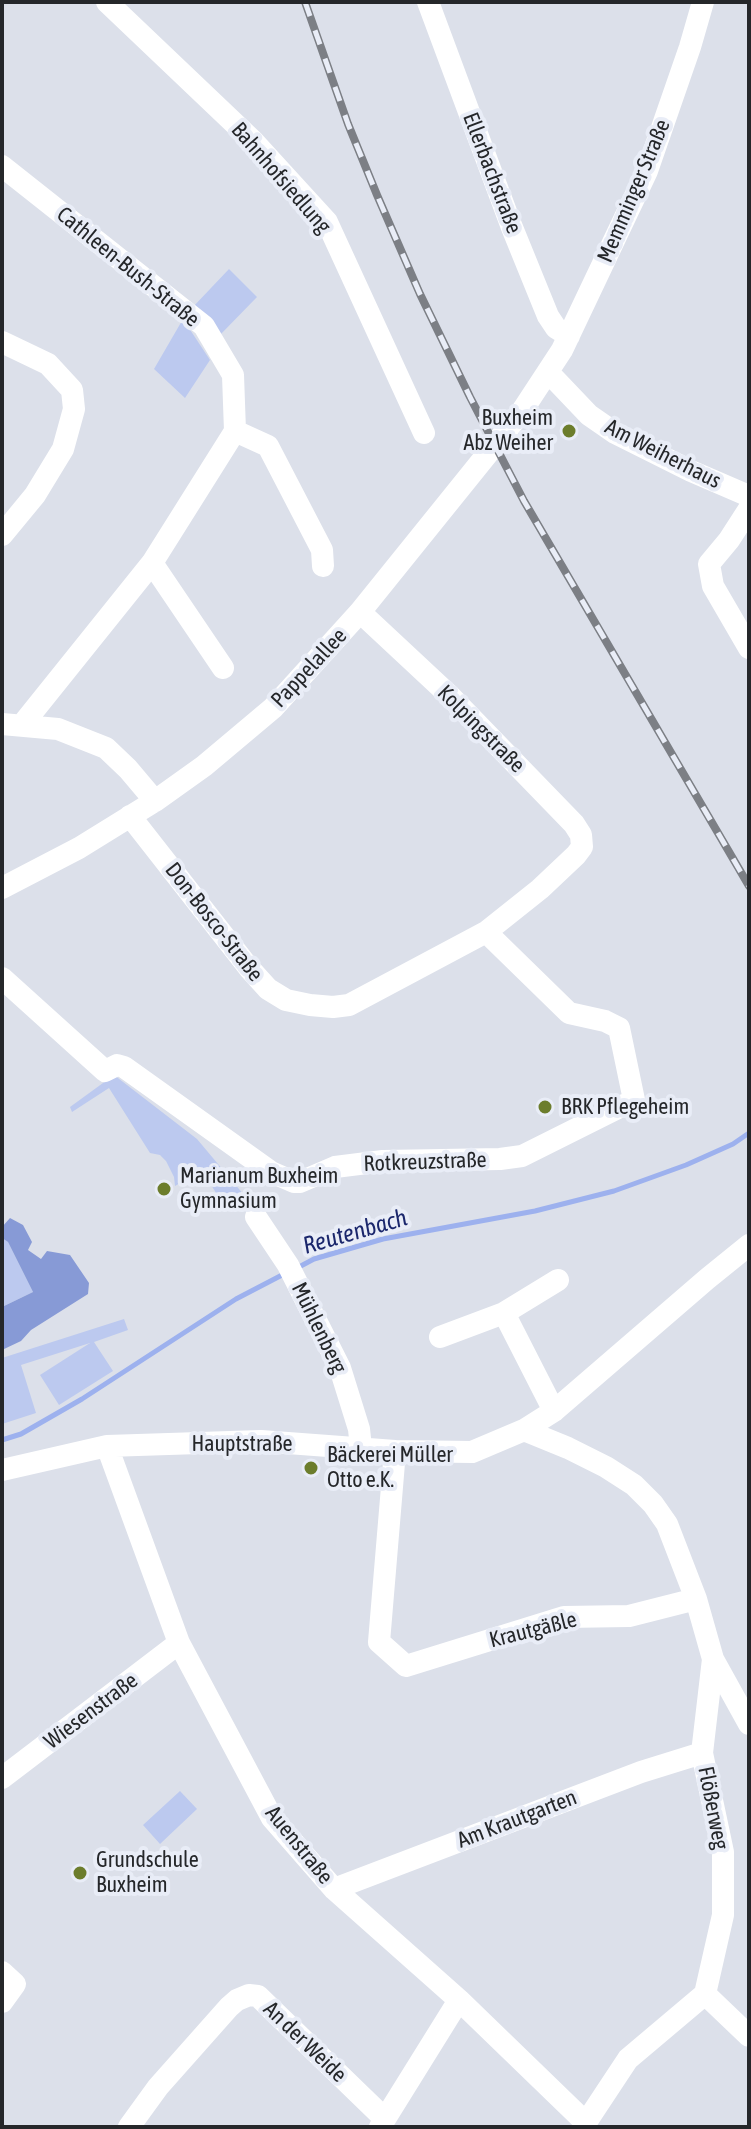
<!DOCTYPE html>
<meta charset="utf-8">
<style>
body{margin:0}
#map{position:relative;width:751px;height:2129px;overflow:hidden;background:#dce0ea;font-family:"Asap Condensed",sans-serif}
canvas{display:block}
.frame{position:absolute;inset:0;border:4px solid #25272a;pointer-events:none}
</style>
<div id="map">
<canvas width="751" height="2129"></canvas>
<div class="frame"></div>
</div>
<script>
const ctx = document.querySelector('canvas').getContext('2d');
ctx.lineJoin = 'round';
function fillPath(path, color) { ctx.fillStyle = color; ctx.fill(path, 'evenodd'); }
const toPath = rows => new Path2D(rows.map(r => 'M' + r).join(''));
function strokePath(path, color, width, dash) { ctx.strokeStyle = color; ctx.lineWidth = width; ctx.lineCap = dash ? 'butt' : 'round'; ctx.setLineDash(dash || []); ctx.stroke(path); }
function write(font, color, halo, rows, align = 'center') {
  ctx.font = font + ' "Asap Condensed",sans-serif'; ctx.lineWidth = 8; ctx.setLineDash([]); ctx.textBaseline = 'middle'; ctx.strokeStyle = halo; ctx.fillStyle = color; for (const [text, x, y, turn = 0] of rows) {
    ctx.save(); ctx.translate(x, y); ctx.rotate((+turn || 0) * Math.PI / 180); ctx.textAlign = isNaN(turn) ? turn : align; if (halo) ctx.strokeText(text, 0, 0); ctx.fillText(text, 0, 0); ctx.restore();
  }
}
fillPath(toPath([
 [229,269,257,297,220,335,192,308],
 [183,319,210,360,185,398,154,369],
 [114,1075,197,1139,244,1195,227,1211,202,1170,175,1186,174,1177,166,1161,160,1155,150,1153,109,1088,72,1112,70,1107],
 [2,1238,8,1242,33,1292,2,1307],
 [124,1319,128,1330,94,1342,113,1371,59,1405,40,1375,90,1343,21,1365,36,1413,2,1424,2,1358],
 [180,1791,197,1809,160,1844,143,1825]
]), '#bcc9ef');
fillPath(toPath([
 [10,1218,23,1225,32,1242,28,1250,41,1259,47,1251,70,1255,89,1283,88,1294,31,1330,21,1341,2,1350,2,1307,33,1292,8,1242,2,1238,2,1227]
]), '#879ad6');
strokePath(toPath([
 [297,1268,314,1259,383,1239,535,1211,614,1191,686,1165,733,1144,749,1133],
 [2,1440,21,1434,82,1399,236,1299,284,1274]
]), '#9db1ee', 5);
strokePath(toPath([
 [107,2,253,141,327,222,424,433],
 [428,2,511,225,548,316,556,328,569,336],
 [2,166,204,326,233,375,235,431,152,563,22,725],
 [2,342,48,364,72,390,74,409,63,449,35,495,2,535],
 [548,372,589,415,615,433,691,471,749,496],
 [235,431,268,446,322,550,323,566],
 [749,509,729,540,709,564,713,586,749,648],
 [152,563,223,668],
 [2,724,58,729,106,748,128,769,155,801],
 [130,816,249,968,268,989,286,1000,310,1005,333,1007,349,1005,486,932,540,889,576,855,582,847,581,835,574,824,449,695,360,612],
 [2,888,79,848,155,801,204,766,273,708,360,612,522,411,562,350,647,171,690,47,703,2],
 [2,978,105,1071,117,1065,124,1067,271,1172,294,1182,300,1182,335,1167,383,1161,500,1159,522,1156,634,1100,619,1028,605,1021,569,1013,486,932],
 [256,1217,288,1265,340,1368,359,1429,361,1448],
 [504,1313,554,1411],
 [440,1337,504,1313,558,1280],
 [524,1430,568,1448,606,1467,634,1485,653,1504,667,1524,696,1599,713,1659,702,1753,723,1852,723,1915,705,1994,628,2059,583,2127],
 [107,1446,179,1643,272,1818,334,1889,459,2000,585,2122],
 [395,1451,379,1642,406,1666,564,1617,629,1616,696,1599],
 [2,1470,107,1446,261,1441,395,1451,472,1452,524,1430,554,1411,707,1279,749,1245],
 [713,1659,749,1724],
 [2,1778,179,1643],
 [334,1889,641,1772,702,1753],
 [2,1972,15,1984,2,2002],
 [705,1994,749,2036],
 [129,2127,158,2087,229,2007,237,2000,249,1995,258,1996,385,2119],
 [380,2127,459,2000]
]), '#fff', 22);
const rail = toPath([
 [305,2,348,124,377,195,420,294,470,397,524,501,749,886]
]);
strokePath(rail, '#7c7f85', 8);
strokePath(rail, '#e9edf7', 5, [15]);
for (const [x, y, r, color] of [
 [569,431,8,"#6c7d2c"],
 [545,1107,8,"#6c7d2c"],
 [164,1189,8,"#6c7d2c"],
 [311,1468,8,"#6c7d2c"],
 [80,1873,8,"#6c7d2c"]
]) { const dot = new Path2D(); dot.arc(x, y, r, 0, 2 * Math.PI); ctx.fillStyle = color; ctx.fill(dot); strokePath(dot, '#e9edf7', 3); }
write('22px', '#25272a', '#e9edf7', [
 ["Ellerbachstraße",492,173,69],
 ["Bahnhofsiedlung",281,178,49],
 ["Memminger Straße",634,191,-67],
 ["Cathleen-Bush-Straße",128,267,39],
 ["Am Weiherhaus",663,454,27],
 ["Pappelallee",309,668,-47],
 ["Kolpingstraße",481,729,45],
 ["Don-Bosco-Straße",214,922,52],
 ["Rotkreuzstraße",425,1162,-2],
 ["Mühlenberg",319,1328,64],
 ["Hauptstraße",242,1444],
 ["Krautgäßle",533,1630,-14],
 ["Wiesenstraße",91,1711,-37],
 ["Flößerweg",713,1808,79],
 ["Am Krautgarten",517,1819,-21],
 ["Auenstraße",299,1845,51],
 ["An der Weide",305,2042,44]
]);
write('22px', '#25272a', '#e9edf7', [
 ["Buxheim",553,418,"right"],
 ["Abz Weiher",553,443,"right"],
 ["BRK Pflegeheim",561,1107],
 ["Marianum Buxheim",180,1176],
 ["Gymnasium",180,1201],
 ["Bäckerei Müller",327,1455],
 ["Otto e.K.",327,1480],
 ["Grundschule",96,1860],
 ["Buxheim",96,1885]
], 'left');
write('italic 24px', '#1b276c', '#e9edf7', [
 ["Reutenbach",355,1232,-16]
]);
</script>
